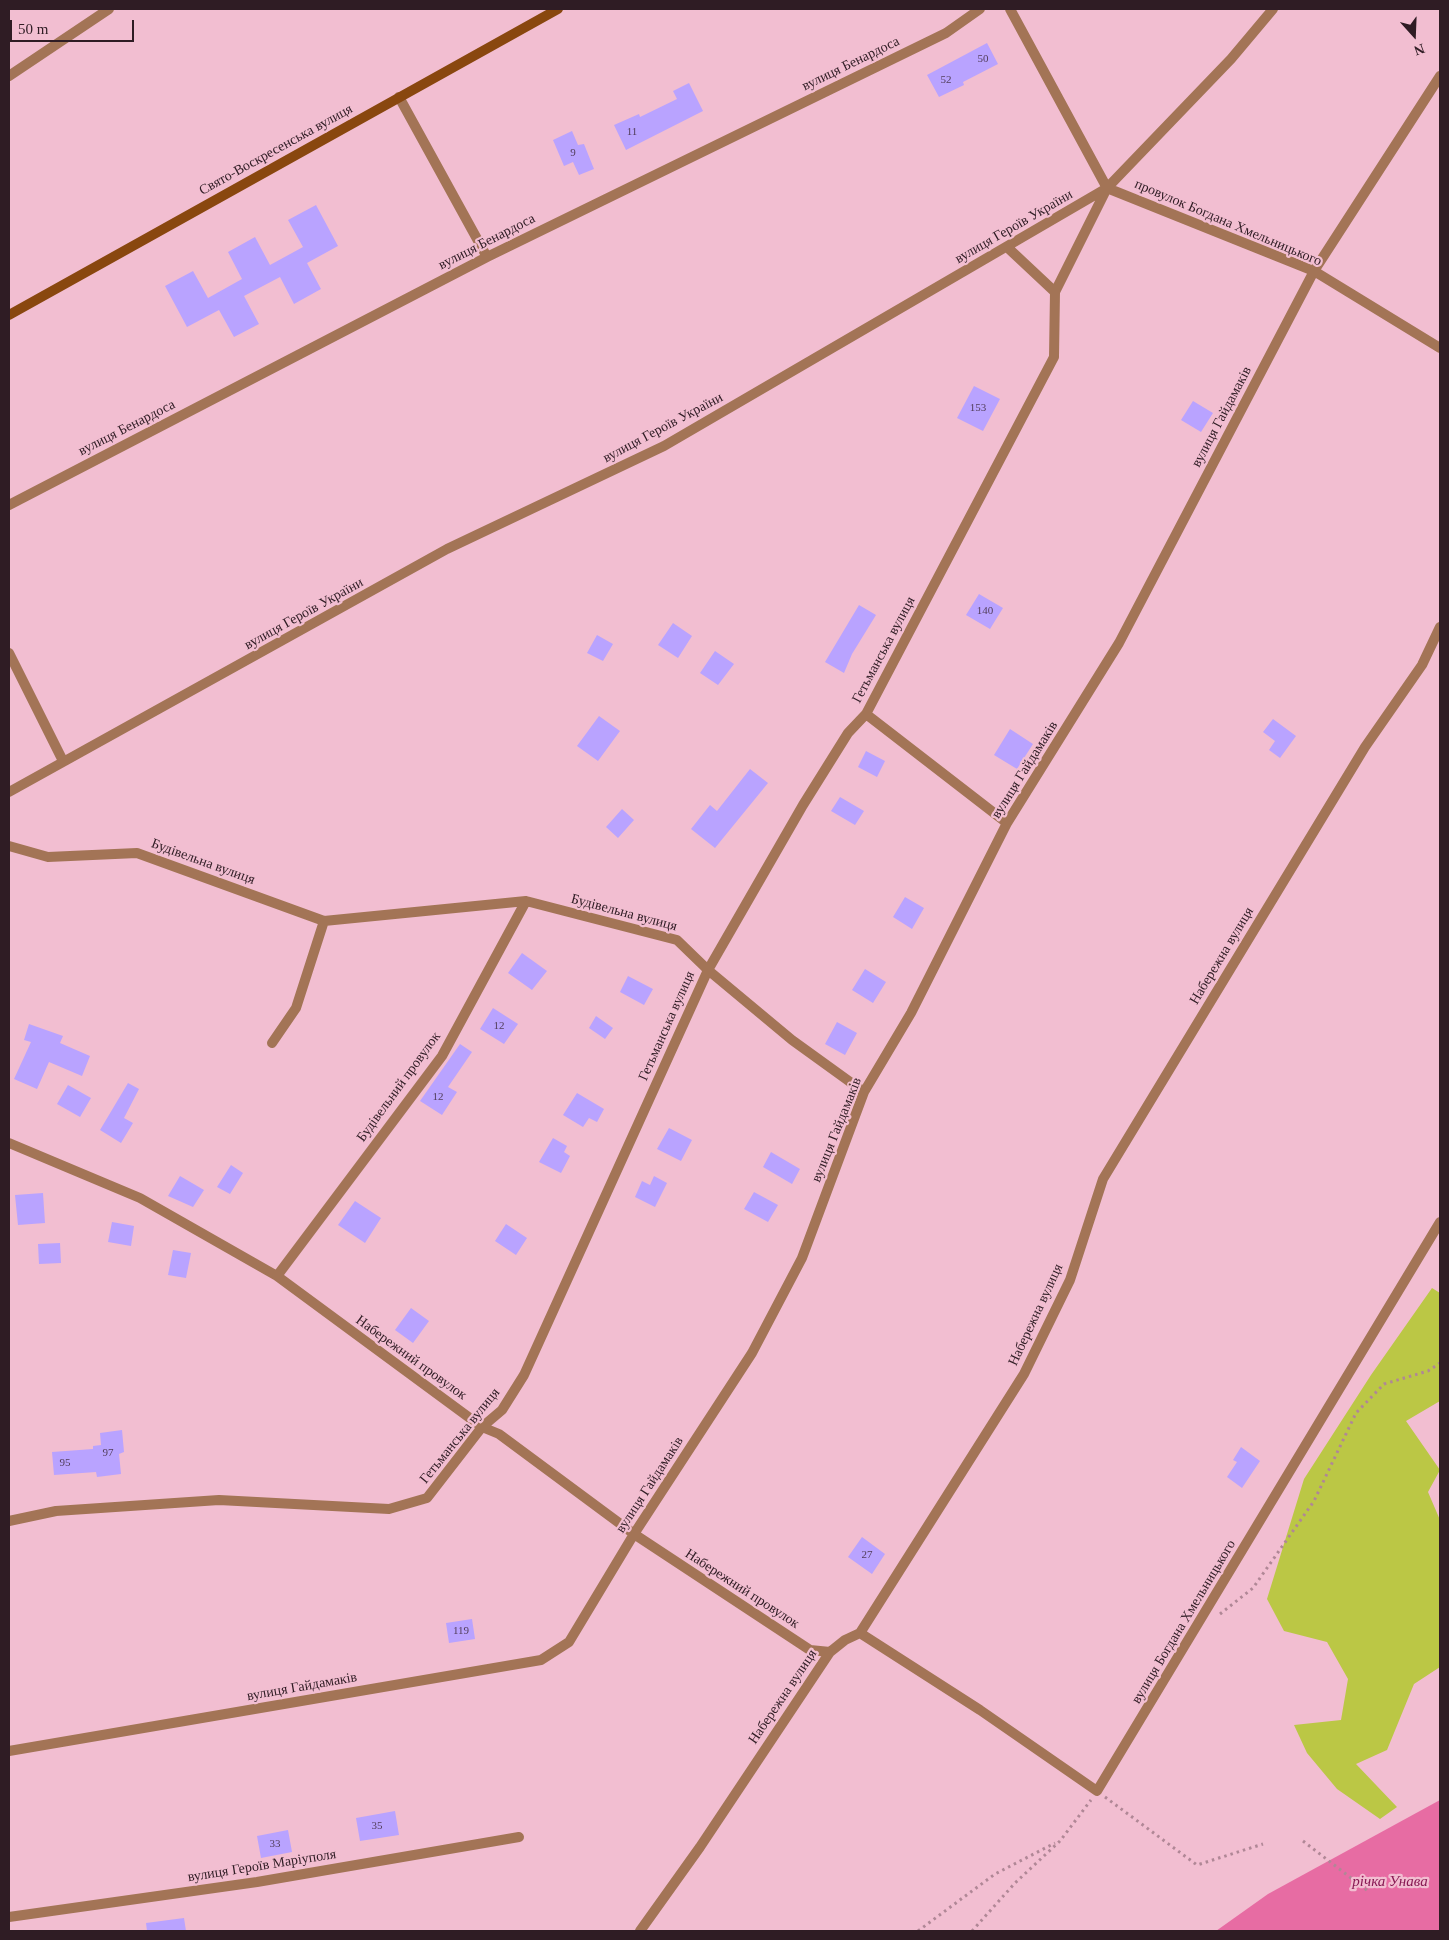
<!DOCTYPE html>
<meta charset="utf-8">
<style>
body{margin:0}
#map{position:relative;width:1449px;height:1940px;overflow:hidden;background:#f2bed1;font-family:Georgia,serif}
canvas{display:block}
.frame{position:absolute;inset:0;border:10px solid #2f1c24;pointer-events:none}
.north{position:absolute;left:1389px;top:10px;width:50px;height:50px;-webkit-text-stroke:4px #f2bed1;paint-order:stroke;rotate:160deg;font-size:14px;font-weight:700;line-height:20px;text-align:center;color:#2f1c24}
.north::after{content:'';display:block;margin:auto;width:18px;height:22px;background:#2f1c24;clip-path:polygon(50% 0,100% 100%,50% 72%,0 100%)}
.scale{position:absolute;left:10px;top:20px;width:124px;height:22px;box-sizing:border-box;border:2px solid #2f1c24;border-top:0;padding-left:6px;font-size:15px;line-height:18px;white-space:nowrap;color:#2f1c24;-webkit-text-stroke:4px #f2bed1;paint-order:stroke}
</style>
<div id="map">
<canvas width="1449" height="1940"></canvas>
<div class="frame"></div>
<div class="north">N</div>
<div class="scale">50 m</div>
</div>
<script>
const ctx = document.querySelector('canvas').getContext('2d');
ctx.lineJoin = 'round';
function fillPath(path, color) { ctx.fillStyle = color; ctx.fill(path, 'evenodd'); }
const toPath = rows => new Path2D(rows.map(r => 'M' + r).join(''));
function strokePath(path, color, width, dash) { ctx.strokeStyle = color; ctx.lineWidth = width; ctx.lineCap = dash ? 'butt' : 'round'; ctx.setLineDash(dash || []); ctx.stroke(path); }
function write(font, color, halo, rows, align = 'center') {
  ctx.font = font + ' Georgia,serif'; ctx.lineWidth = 4.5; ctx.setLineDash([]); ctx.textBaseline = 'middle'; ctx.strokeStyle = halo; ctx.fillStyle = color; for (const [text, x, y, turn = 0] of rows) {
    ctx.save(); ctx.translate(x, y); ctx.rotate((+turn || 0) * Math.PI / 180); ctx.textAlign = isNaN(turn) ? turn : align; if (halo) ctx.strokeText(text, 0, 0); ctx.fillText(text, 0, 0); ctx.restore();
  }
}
fillPath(toPath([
 [1432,1288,1440,1293,1440,1401,1406,1421,1440,1470,1428,1492,1440,1520,1440,1667,1414,1684,1387,1750,1356,1764,1397,1807,1380,1819,1337,1789,1307,1753,1294,1725,1341,1720,1348,1679,1327,1642,1284,1631,1267,1599,1304,1479,1371,1375]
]), '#bbc745');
fillPath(toPath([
 [1440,1800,1440,1931,1216,1931,1268,1894]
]), '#e76ca3');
fillPath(toPath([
 [987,43,998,64,963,82,964,85,939,97,927,75],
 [689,83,703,111,626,150,614,125,639,114,640,117,677,99,673,91],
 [572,131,578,145,584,144,594,169,579,175,573,162,564,166,553,140],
 [316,205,338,246,307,263,321,289,294,304,280,277,244,296,259,324,234,337,219,310,187,327,165,286,193,271,208,298,242,279,228,252,255,237,270,265,303,247,288,220],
 [974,386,1000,399,983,431,957,418],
 [1193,401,1213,413,1201,432,1181,420],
 [979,594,1003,608,990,629,966,615],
 [859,605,876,615,852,654,844,673,825,662],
 [673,623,692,636,678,658,658,645],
 [597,635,613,644,603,661,587,653],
 [715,651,734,664,718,685,700,673],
 [599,716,620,731,598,761,577,746],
 [1273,719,1296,736,1280,758,1269,750,1275,741,1263,732],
 [1010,729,1033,744,1017,769,994,755],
 [866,751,885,761,877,777,858,767],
 [750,769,768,783,715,848,691,829,710,805,717,811],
 [840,797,864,811,855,825,831,811],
 [622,809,634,820,618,838,606,827],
 [905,897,924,908,912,929,893,917],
 [522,953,547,971,532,990,508,973],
 [865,969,886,982,873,1003,852,990],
 [628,976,653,989,644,1005,620,992],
 [493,1008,518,1024,504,1044,480,1029],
 [596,1016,613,1028,605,1039,589,1028],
 [837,1022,857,1033,845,1055,825,1044],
 [29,1024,63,1036,60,1043,90,1056,82,1076,49,1062,37,1089,14,1079,31,1042,24,1040],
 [460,1044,472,1052,448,1087,457,1092,442,1115,420,1101],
 [128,1083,139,1089,124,1118,133,1123,121,1143,100,1130],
 [68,1085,91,1098,80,1117,57,1104],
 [577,1093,604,1109,597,1122,589,1118,583,1127,563,1115],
 [669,1128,692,1140,681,1161,657,1149],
 [553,1138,567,1146,564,1152,570,1156,561,1173,539,1162],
 [771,1152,800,1169,792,1184,763,1167],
 [231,1165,243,1173,230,1194,217,1187],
 [180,1176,204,1190,193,1207,168,1196],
 [654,1176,667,1183,655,1207,635,1197,642,1181,650,1185],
 [754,1192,778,1205,768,1222,744,1209],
 [43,1193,45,1223,18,1225,15,1195],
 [355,1201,381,1218,365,1243,338,1225],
 [112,1222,134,1226,131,1246,108,1242],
 [506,1224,527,1238,516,1255,495,1241],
 [60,1243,61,1263,39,1264,38,1244],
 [173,1250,191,1253,186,1278,168,1275],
 [411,1308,429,1321,413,1343,395,1330],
 [122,1430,124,1452,119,1454,121,1474,97,1477,96,1472,54,1475,52,1452,93,1449,93,1446,101,1445,100,1433],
 [1241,1447,1260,1461,1242,1488,1227,1477,1237,1462,1233,1460],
 [862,1537,885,1554,872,1574,848,1557],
 [472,1619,475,1639,449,1643,446,1623],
 [395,1811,399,1835,360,1841,356,1818],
 [288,1830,292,1852,261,1858,257,1836],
 [184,1918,186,1931,147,1931,146,1923]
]), '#b9a3ff');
strokePath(toPath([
 [1220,1614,1253,1588,1314,1501,1356,1413,1384,1384,1428,1371,1440,1363],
 [1105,1797,1197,1865,1263,1844],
 [1303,1841,1368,1891],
 [918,1931,995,1874,1055,1843],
 [972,1931,1015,1883,1060,1841,1091,1800]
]), '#b08796', 3, [2.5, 4]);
strokePath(toPath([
 [1010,9,1107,188],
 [9,76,109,9],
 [399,97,487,257],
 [1107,188,1314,271,1440,348],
 [1007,247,1055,292],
 [9,505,487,257,946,33,980,9],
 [9,653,63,761],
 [866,714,1007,823],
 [9,792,447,549,664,446,1107,188,1231,59,1273,9],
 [9,846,48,857,137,853,324,921,526,901,677,940,708,970,792,1040,864,1092],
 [272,1043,296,1008,324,921],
 [9,1143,140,1198,277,1276,482,1427,499,1434,634,1534,810,1650,830,1652],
 [277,1276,442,1056,526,901],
 [9,1521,56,1511,219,1500,389,1509,427,1498,482,1427,502,1410,524,1375,708,970,803,805,848,733,866,714,1054,357,1055,292,1107,188],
 [860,1633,980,1710,1097,1791,1440,1222],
 [9,1751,541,1660,569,1642,634,1534,752,1353,802,1258,864,1092,911,1013,1007,823,1119,643,1314,271,1440,76],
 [9,1917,257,1882,519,1837],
 [640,1931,700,1847,830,1652,845,1640,860,1633,1024,1374,1070,1280,1103,1179,1365,747,1422,665,1440,627]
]), '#a37456', 10);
strokePath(toPath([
 [9,315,558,9]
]), '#89470f', 10);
write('11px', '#523e5b', null, [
 ["50",983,59],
 ["52",946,80],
 ["11",632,132],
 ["9",573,153],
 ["153",978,408],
 ["140",985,611],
 ["12",499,1026],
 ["12",438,1097],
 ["97",108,1453],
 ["95",65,1463],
 ["27",867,1555],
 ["119",461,1631],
 ["35",377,1826],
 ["33",275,1844]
]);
write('14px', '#2f1c24', '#f2bed1', [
 ["вулиця Бенардоса",851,64,-26],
 ["Свято-Воскресенська вулиця",276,150,-29],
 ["провулок Богдана Хмельницького",1228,223,23],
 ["вулиця Героїв України",1014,227,-30],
 ["вулиця Бенардоса",487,242,-27],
 ["вулиця Гайдамаків",1222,417,-62],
 ["вулиця Бенардоса",127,428,-27],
 ["вулиця Героїв України",663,428,-28],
 ["вулиця Героїв України",304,614,-29],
 ["Гетьманська вулиця",884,650,-62],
 ["вулиця Гайдамаків",1025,770,-58],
 ["Будівельна вулиця",203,862,20],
 ["Будівельна вулиця",624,913,15],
 ["Набережна вулиця",1222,956,-59],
 ["Гетьманська вулиця",667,1026,-66],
 ["Будівельний провулок",399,1087,-54],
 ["вулиця Гайдамаків",837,1130,-68],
 ["Набережна вулиця",1036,1315,-65],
 ["Набережний провулок",411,1358,36],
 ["Гетьманська вулиця",460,1436,-51],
 ["вулиця Гайдамаків",650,1485,-57],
 ["Набережний провулок",742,1589,33],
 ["вулиця Богдана Хмельницького",1184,1622,-59],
 ["вулиця Гайдамаків",302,1687,-10],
 ["Набережна вулиця",783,1697,-56],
 ["вулиця Героїв Маріуполя",262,1866,-9]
]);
write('italic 15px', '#891a54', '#f2bed1', [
 ["річка Унава",1390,1882]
]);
</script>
